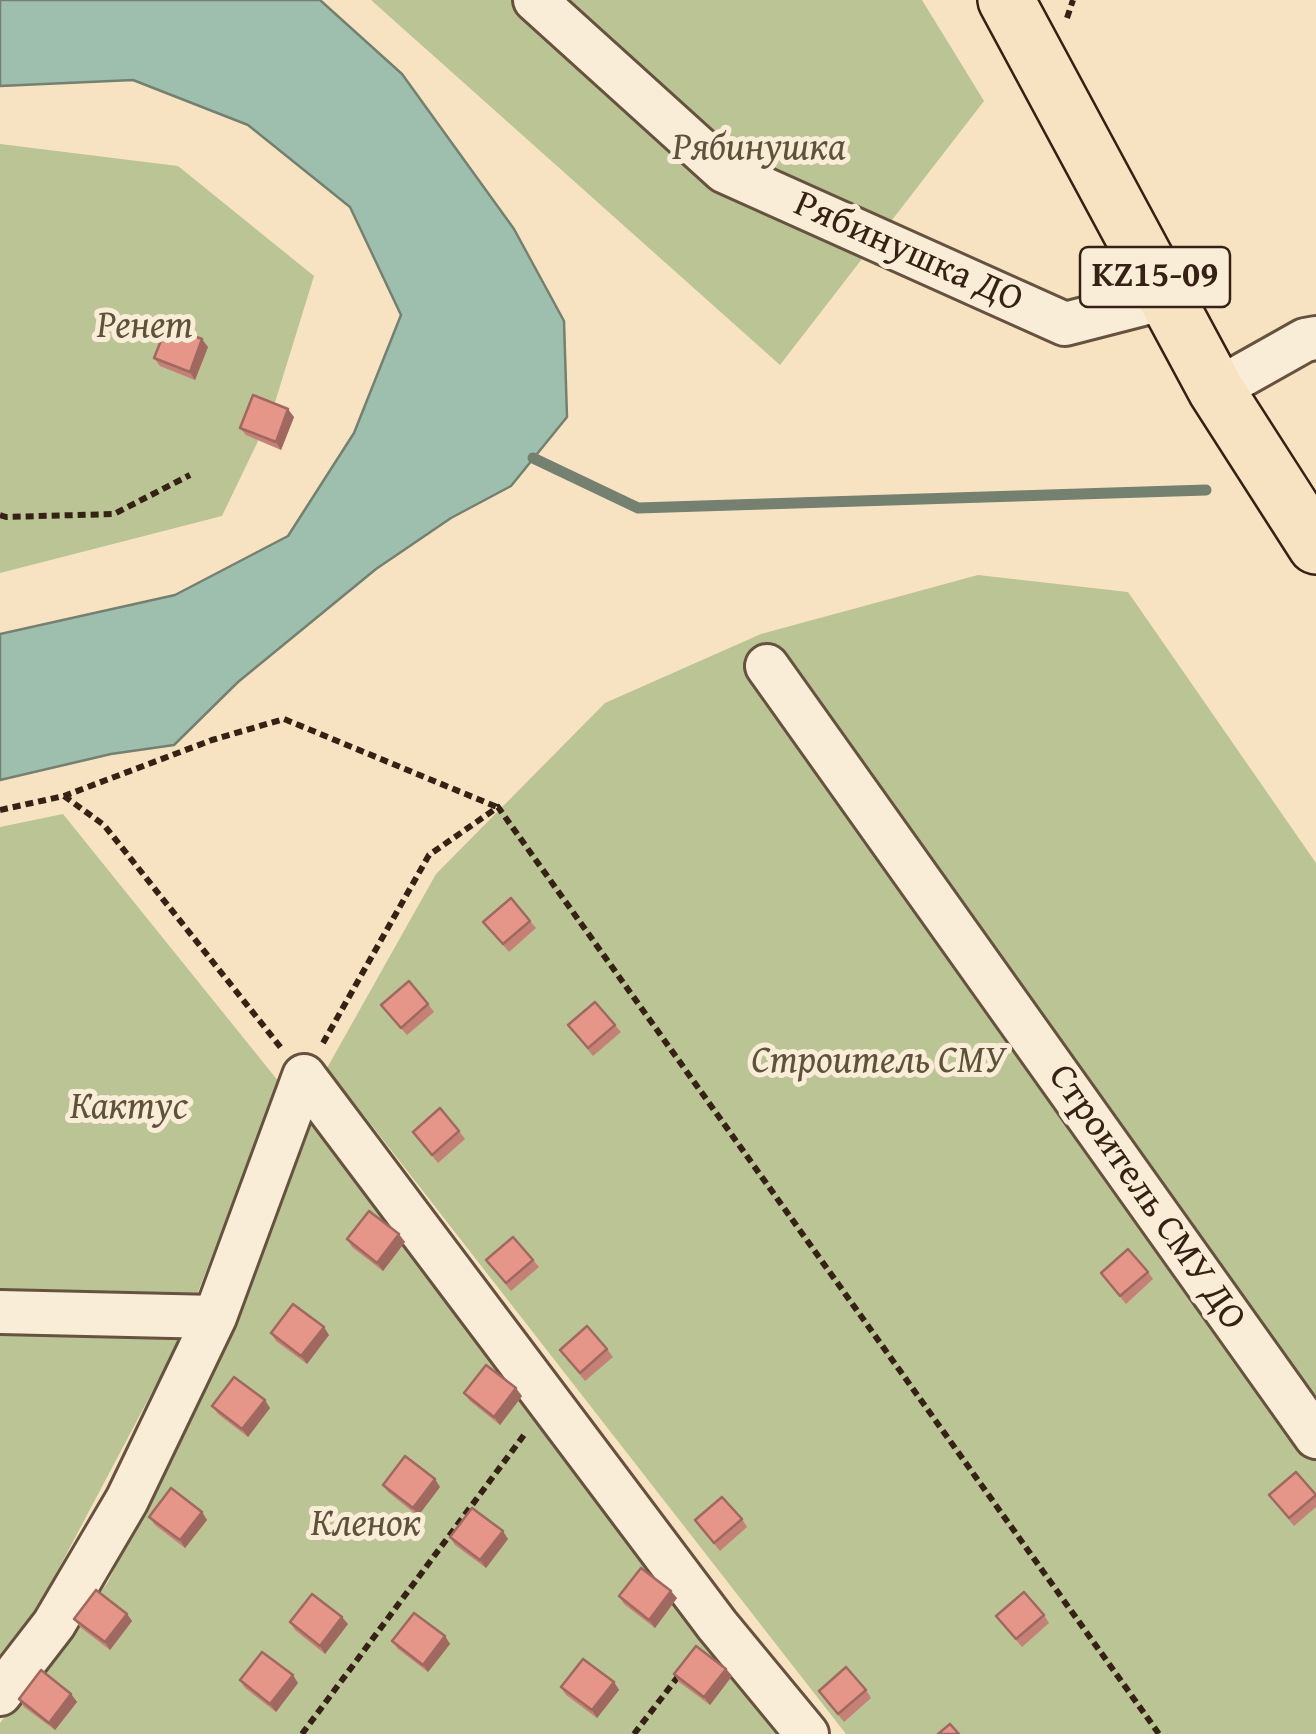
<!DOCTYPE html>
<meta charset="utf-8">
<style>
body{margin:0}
canvas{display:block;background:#f7e3c1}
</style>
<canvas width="1316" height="1734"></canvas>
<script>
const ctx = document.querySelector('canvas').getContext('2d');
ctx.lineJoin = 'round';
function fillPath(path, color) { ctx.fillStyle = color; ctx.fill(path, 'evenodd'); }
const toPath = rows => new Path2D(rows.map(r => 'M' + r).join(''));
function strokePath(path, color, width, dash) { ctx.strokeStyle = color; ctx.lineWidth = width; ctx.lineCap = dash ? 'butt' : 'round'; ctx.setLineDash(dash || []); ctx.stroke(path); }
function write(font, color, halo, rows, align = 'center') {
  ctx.font = font + ' "Gentium Book Plus",serif'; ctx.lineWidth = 10; ctx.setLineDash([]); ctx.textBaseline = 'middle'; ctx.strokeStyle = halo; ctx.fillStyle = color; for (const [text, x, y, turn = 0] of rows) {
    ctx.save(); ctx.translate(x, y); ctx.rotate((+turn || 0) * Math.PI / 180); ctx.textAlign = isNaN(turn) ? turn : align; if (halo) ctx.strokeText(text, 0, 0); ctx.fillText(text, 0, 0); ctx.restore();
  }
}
fillPath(toPath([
 [371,0,922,0,984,101,780,365],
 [0,144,178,166,314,276,272,412,222,516,0,573],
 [978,575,1128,592,1316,863,1316,1734,846,1734,327,1068,436,874,605,703,761,634],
 [63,814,279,1082,179,1341,40,1604,0,1659,0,827],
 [309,1116,791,1734,0,1734,0,1723,108,1582,219,1357]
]), '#bac494');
const water = toPath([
 [0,0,320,0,402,74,514,229,564,321,567,417,511,486,451,518,376,569,238,682,174,745,111,754,0,780,0,634,175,595,288,536,354,433,401,315,350,207,248,125,133,80,0,86,0,0]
]);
fillPath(water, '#9ebfae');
strokePath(water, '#748070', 2.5);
strokePath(toPath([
 [533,458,638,508,1206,490]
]), '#748070', 11);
const street = toPath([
 [535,0,724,171,1065,324,1166,298],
 [1216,390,1305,340,1316,338],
 [767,666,1316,1437],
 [304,1076,717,1625,807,1734],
 [0,1312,215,1317],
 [0,1694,54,1624,127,1500,215,1317,304,1076]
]);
const highway = toPath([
 [1006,0,1216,390,1316,546]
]);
strokePath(street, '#66523f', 48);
strokePath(highway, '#362214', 60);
strokePath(toPath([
 [1067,18,1073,0],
 [0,515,6,517,114,514,190,475],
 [64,796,104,825,282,1049],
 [0,810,64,796,212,740,284,719,497,807],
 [323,1043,429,855,498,807,1159,1734],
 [302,1734,524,1435],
 [634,1734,680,1674]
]), '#362214', 6, [8, 5]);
strokePath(street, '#faedd7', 42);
strokePath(highway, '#f7e3c1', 55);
fillPath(toPath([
 [208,347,195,380,160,366,154,358],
 [294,417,281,450,246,435,240,428],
 [530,921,536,928,509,952,483,922],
 [428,1004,434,1012,407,1035,381,1005],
 [568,1025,615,1025,621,1032,593,1056],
 [459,1131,465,1139,438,1163,413,1132],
 [347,1239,405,1242,383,1271,352,1247],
 [486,1260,533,1260,539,1267,511,1291],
 [1148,1272,1153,1279,1126,1304,1101,1273],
 [271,1333,329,1335,307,1364,276,1341],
 [607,1349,613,1357,585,1381,560,1350],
 [464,1393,522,1396,500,1425,470,1401],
 [212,1406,270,1408,248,1437,218,1414],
 [383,1485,440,1487,418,1516,388,1492],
 [1316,1494,1316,1507,1294,1526,1269,1495],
 [202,1512,207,1520,185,1548,155,1525,149,1517],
 [742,1519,747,1527,720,1551,695,1520],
 [450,1537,508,1539,486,1568,455,1545],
 [619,1596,677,1598,655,1628,624,1604],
 [127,1614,132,1621,110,1650,80,1627,74,1619],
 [1044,1615,1049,1623,1022,1647,996,1616],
 [290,1622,348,1624,325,1654,295,1630],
 [445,1636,450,1644,428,1672,398,1649,392,1641],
 [674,1674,732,1676,710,1705,679,1682],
 [240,1680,298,1683,276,1712,245,1688],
 [614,1682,619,1690,597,1718,566,1695,561,1687],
 [866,1690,871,1698,844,1722,819,1691],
 [71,1694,77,1702,55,1730,24,1707,19,1699]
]), '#c58176');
fillPath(toPath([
 [202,339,208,347,195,380,190,372],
 [288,409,294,417,281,450,276,442],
 [399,1234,405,1242,383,1271,377,1263],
 [324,1327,329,1335,307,1364,301,1356],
 [516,1388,522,1396,500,1425,494,1417],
 [265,1400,270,1408,248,1437,242,1429],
 [435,1479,440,1487,418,1516,413,1508],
 [202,1512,207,1520,185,1548,180,1540],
 [503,1531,508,1539,486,1568,480,1560],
 [671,1591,677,1598,655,1628,649,1620],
 [127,1614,132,1621,110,1650,105,1642],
 [342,1617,348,1624,325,1654,320,1646],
 [445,1636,450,1644,428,1672,423,1665],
 [726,1669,732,1676,710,1705,704,1697],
 [293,1675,298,1683,276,1712,270,1704],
 [614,1682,619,1690,597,1718,592,1710],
 [71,1694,77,1702,55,1730,49,1723]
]), '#a06960');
const building = toPath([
 [167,326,202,339,190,372,154,358,167,326],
 [253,395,288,409,276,442,240,428,253,395],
 [511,898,530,921,503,944,483,922,511,898],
 [409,981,428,1004,401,1028,381,1005,409,981],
 [595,1002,615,1025,588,1048,568,1025,595,1002],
 [440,1108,459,1131,432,1155,413,1132,440,1108],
 [369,1211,399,1234,377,1263,347,1239,369,1211],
 [513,1237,533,1260,506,1283,486,1260,513,1237],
 [1128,1249,1148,1272,1120,1296,1101,1273,1128,1249],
 [293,1304,324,1327,301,1356,271,1333,293,1304],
 [587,1326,607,1349,580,1373,560,1350,587,1326],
 [486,1365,516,1388,494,1417,464,1393,486,1365],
 [234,1377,265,1400,242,1429,212,1406,234,1377],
 [405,1456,435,1479,413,1508,383,1485,405,1456],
 [1296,1472,1316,1495,1289,1518,1269,1495,1296,1472],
 [171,1488,202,1512,180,1540,149,1517,171,1488],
 [722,1497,742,1519,714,1543,695,1520,722,1497],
 [472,1508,503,1531,480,1560,450,1537,472,1508],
 [641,1568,671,1591,649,1620,619,1596,641,1568],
 [96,1590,127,1614,105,1642,74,1619,96,1590],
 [1024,1592,1044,1615,1016,1639,996,1616,1024,1592],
 [312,1594,342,1617,320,1646,290,1622,312,1594],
 [414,1613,445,1636,423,1665,392,1641,414,1613],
 [696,1646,726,1669,704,1697,674,1674,696,1646],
 [262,1652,293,1675,270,1704,240,1680,262,1652],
 [583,1659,614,1682,592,1710,561,1687,583,1659],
 [846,1667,866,1690,838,1714,819,1691,846,1667],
 [41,1670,71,1694,49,1723,19,1699,41,1670],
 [950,1724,959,1734,938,1734,950,1724]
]);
fillPath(building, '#e59689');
strokePath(building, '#a06960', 2.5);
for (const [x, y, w] of [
 [1155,277,150]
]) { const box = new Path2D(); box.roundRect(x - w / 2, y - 30, w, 60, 8); ctx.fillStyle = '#faedd7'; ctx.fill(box); strokePath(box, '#362214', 2.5); }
write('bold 35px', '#362214', null, [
 ["KZ15-09",1155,277]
]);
write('italic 38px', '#5e533a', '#faedd7', [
 ["Рябинушка",759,149],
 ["Ренет",145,327],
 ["Строитель СМУ",878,1062],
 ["Кактус",129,1108],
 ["Кленок",366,1525]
]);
write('38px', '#362214', '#faedd7', [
 ["Рябинушка ДО",908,253,24],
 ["Строитель СМУ ДО",1146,1198,55]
]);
</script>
